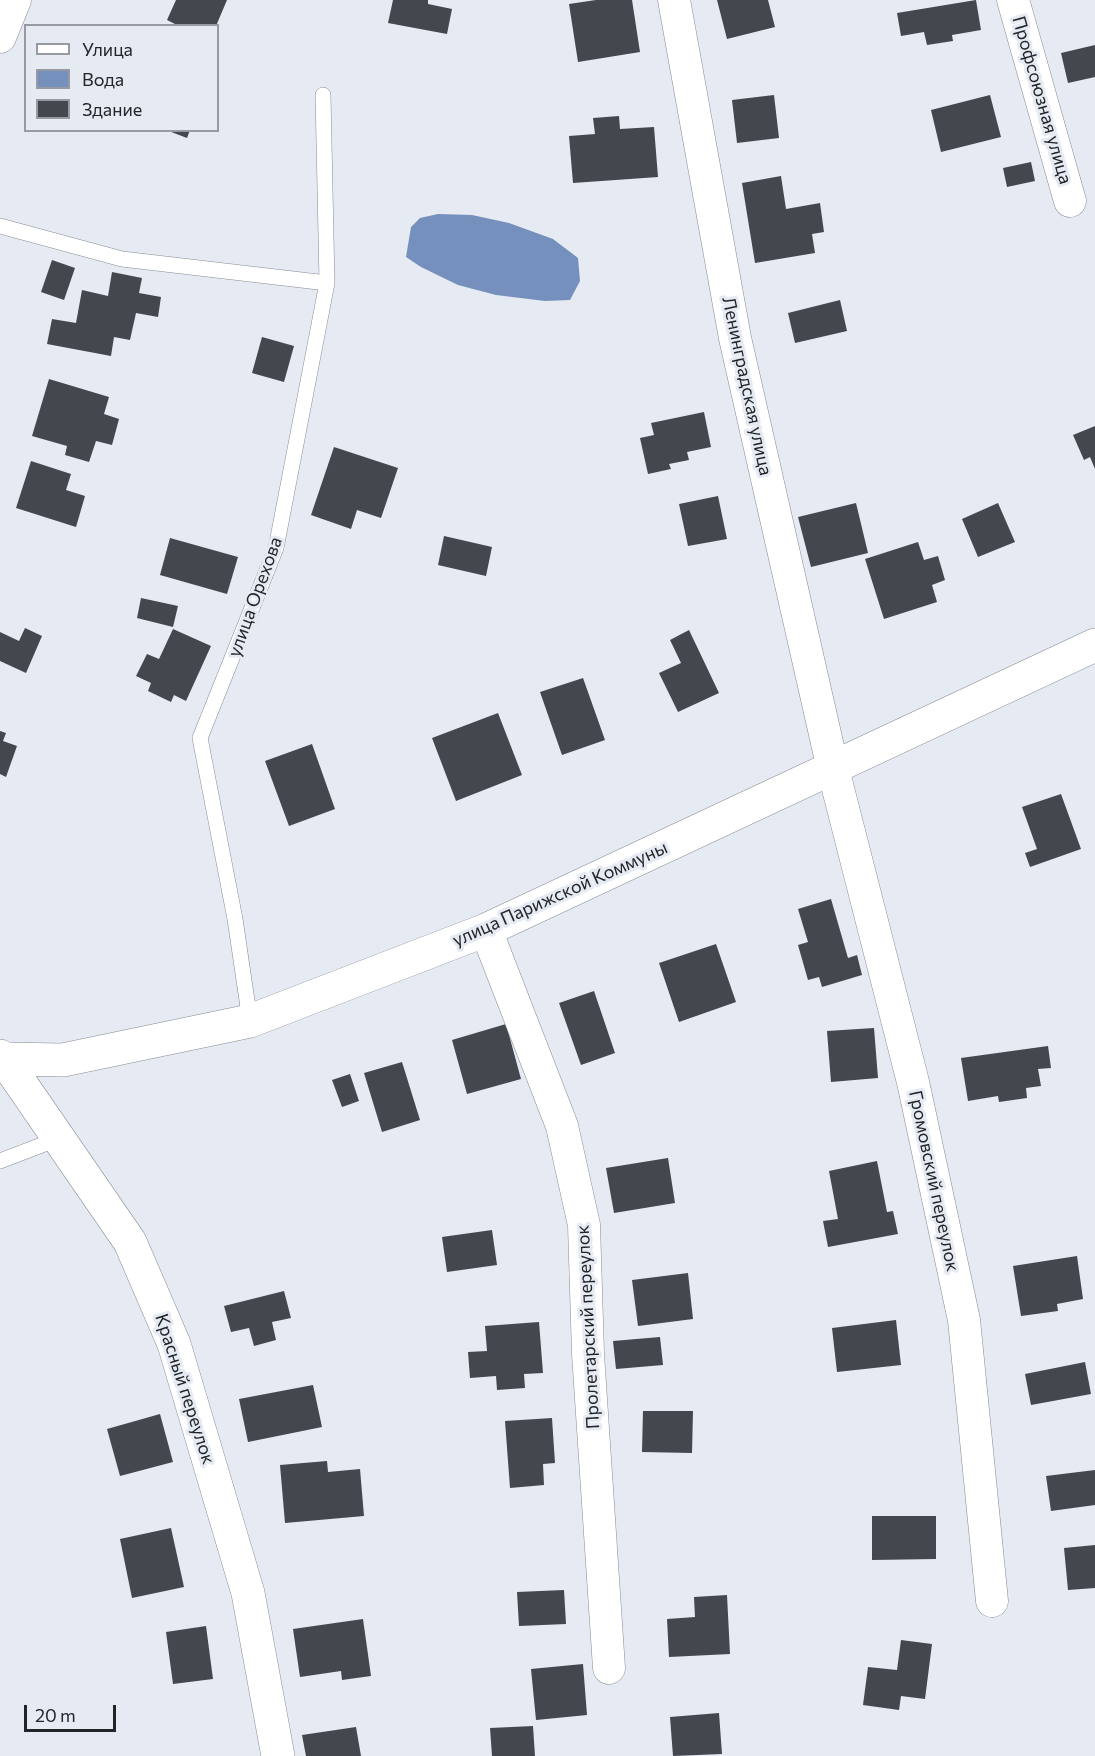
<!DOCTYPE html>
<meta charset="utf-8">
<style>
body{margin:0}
#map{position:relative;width:1095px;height:1756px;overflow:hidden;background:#e5eaf3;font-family:Commissioner,sans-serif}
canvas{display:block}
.legend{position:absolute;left:24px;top:24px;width:195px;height:108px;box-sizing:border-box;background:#e5eaf3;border:2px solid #979ba1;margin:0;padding:8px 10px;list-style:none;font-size:18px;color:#222427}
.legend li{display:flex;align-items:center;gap:12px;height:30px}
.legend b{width:30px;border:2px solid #979ba1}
.scale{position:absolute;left:24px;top:1705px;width:92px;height:27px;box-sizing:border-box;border:3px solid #222427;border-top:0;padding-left:8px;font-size:18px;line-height:21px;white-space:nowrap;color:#222427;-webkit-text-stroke:4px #e5eaf3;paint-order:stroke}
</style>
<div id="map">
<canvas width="1095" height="1756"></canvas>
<ul class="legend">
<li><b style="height:8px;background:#fff"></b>Улица</li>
<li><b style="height:16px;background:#7690be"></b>Вода</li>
<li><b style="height:16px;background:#43474e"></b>Здание</li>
</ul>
<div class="scale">20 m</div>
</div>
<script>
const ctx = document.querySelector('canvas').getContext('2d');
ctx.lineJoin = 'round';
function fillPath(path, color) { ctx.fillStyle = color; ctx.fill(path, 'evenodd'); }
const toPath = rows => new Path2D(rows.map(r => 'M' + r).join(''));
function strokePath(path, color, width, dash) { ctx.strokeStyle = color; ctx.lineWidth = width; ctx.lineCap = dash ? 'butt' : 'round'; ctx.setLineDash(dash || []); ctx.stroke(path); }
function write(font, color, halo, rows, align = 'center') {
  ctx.font = font + ' Commissioner,sans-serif'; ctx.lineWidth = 6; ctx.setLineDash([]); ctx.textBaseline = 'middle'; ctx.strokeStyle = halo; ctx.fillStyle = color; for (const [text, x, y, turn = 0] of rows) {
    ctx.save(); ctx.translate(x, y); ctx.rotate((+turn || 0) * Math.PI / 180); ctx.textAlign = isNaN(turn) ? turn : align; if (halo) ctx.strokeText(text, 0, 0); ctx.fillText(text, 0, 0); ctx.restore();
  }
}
fillPath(toPath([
 [438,214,472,215,509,223,553,239,578,258,580,281,570,300,545,301,496,295,458,285,421,267,406,257,411,227,420,218]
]), '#7690be');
fillPath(toPath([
 [176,0,227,0,216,26,179,26,167,20],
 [393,0,428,0,428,4,452,9,447,34,388,23],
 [596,0,632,0,640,52,578,62,569,4],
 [717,0,768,0,775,27,727,39],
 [976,0,981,30,952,35,953,41,927,45,924,32,901,36,897,13],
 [1095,45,1095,77,1068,83,1061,53],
 [774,95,779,138,737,143,732,100],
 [990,95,1001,137,941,152,931,110],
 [619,116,620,129,654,127,658,177,573,183,569,136,595,134,593,118],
 [166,130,190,130,187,138],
 [1031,162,1035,181,1007,187,1003,168],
 [781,176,786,209,820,203,824,232,812,234,815,253,755,263,742,183],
 [52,260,75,268,64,300,41,292],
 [112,272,142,278,139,293,161,297,158,317,136,313,130,340,114,337,111,356,47,344,52,319,76,323,82,290,108,296],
 [840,300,847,331,795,343,788,313],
 [262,337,294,346,284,382,252,373],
 [49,379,109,397,104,414,119,419,112,445,96,441,89,462,65,455,67,446,32,436],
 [704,412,711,447,687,452,689,460,669,464,671,469,648,474,640,438,654,435,651,423],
 [1095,426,1095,469,1090,457,1084,460,1073,435],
 [334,447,398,468,381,518,357,510,351,529,311,515],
 [31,461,71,474,66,490,85,496,76,527,16,508],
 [718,496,727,539,688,546,679,504],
 [856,503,868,553,811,567,798,517],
 [998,503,1015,542,978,557,962,519],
 [444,536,492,547,486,576,438,565],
 [170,538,238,557,227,594,160,575],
 [918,542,924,560,938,556,945,580,932,585,937,602,884,619,865,559],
 [141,598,178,606,173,627,137,618],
 [25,628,42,636,26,673,0,661,0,632,19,641],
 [173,629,211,646,186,701,174,695,171,702,148,691,151,683,136,676,147,654,159,659],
 [689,630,719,693,678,712,659,673,681,663,670,640],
 [583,678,605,740,562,755,540,692],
 [498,713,522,775,456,801,432,738],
 [0,731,6,733,3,741,17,746,6,777,0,774],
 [312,744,335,809,289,826,265,761],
 [1061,794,1081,849,1030,867,1025,853,1037,849,1022,807],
 [831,899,848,958,857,955,862,975,822,987,819,977,808,980,798,945,808,942,798,909],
 [716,944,736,1002,679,1022,659,963],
 [594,991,615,1053,581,1065,559,1003],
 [506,1024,521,1079,467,1094,452,1040],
 [874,1028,878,1078,831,1082,827,1031],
 [1048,1046,1051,1068,1038,1069,1041,1086,1026,1088,1027,1098,999,1102,998,1096,968,1101,961,1058],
 [402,1062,420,1120,382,1132,364,1073],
 [350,1074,359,1101,342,1107,332,1080],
 [668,1158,675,1203,614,1213,606,1168],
 [877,1161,887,1212,893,1211,898,1234,828,1247,823,1221,838,1219,829,1171],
 [492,1230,497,1265,447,1272,442,1237],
 [1077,1256,1083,1299,1057,1304,1058,1311,1021,1316,1013,1266],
 [688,1273,693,1319,638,1326,632,1280],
 [284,1291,291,1318,272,1322,276,1340,254,1346,249,1328,231,1332,224,1306],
 [896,1320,901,1365,837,1372,832,1328],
 [539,1322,543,1373,524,1374,525,1388,497,1390,496,1376,470,1378,468,1352,487,1351,485,1326],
 [660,1337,663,1365,616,1369,613,1341],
 [1085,1362,1091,1394,1031,1405,1025,1374],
 [313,1385,322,1427,248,1442,239,1399],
 [643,1411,693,1411,692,1453,642,1452],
 [160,1414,173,1462,120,1476,107,1429],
 [552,1418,555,1463,543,1464,544,1485,510,1488,505,1421],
 [327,1461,328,1472,360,1469,364,1516,285,1523,280,1465],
 [1095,1470,1095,1505,1051,1511,1046,1476],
 [872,1516,936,1516,936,1559,872,1560],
 [171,1528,184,1587,132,1598,120,1539],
 [1095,1545,1095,1588,1068,1590,1064,1548],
 [564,1590,566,1624,519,1626,517,1592],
 [727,1595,730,1654,669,1657,667,1619,695,1617,694,1597],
 [363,1619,371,1676,342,1680,341,1671,300,1677,293,1629],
 [206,1626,213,1679,173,1684,166,1632],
 [901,1640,932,1644,925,1699,901,1696,899,1710,863,1705,868,1667,897,1670],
 [583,1664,587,1715,536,1720,531,1669],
 [719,1713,722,1754,673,1756,670,1717],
 [533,1726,535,1756,492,1756,490,1728],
 [356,1727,361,1756,306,1756,302,1735]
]), '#43474e');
const service = toPath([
 [0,226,122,259,327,283],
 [250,1021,235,919,200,738,276,548,327,283,323,95],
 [0,1161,60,1138]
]);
const minor = toPath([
 [674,0,735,338,833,769,913,1082,964,1320,992,1601],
 [1013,0,1070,201],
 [0,37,15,0],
 [486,930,562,1126,584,1225,588,1354,609,1668]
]);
const tertiary = toPath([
 [4,1059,63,1060,250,1021,486,930,1095,645],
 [4,1059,130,1242,174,1344,248,1593,278,1756]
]);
const secondary = toPath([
 [0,1056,4,1059]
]);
strokePath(service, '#878c94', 16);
strokePath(minor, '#878c94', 33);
strokePath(tertiary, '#878c94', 34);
strokePath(secondary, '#878c94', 34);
strokePath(service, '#fff', 15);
strokePath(minor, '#fff', 32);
strokePath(tertiary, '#fff', 33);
strokePath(secondary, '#fff', 33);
write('18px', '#222427', '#e5eaf3', [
 ["Профсоюзная улица",1042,100,74],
 ["Ленинградская улица",747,386,78],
 ["улица Орехова",255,597,-70],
 ["улица Парижской Коммуны",560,894,-24],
 ["Громовский переулок",934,1181,78],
 ["Пролетарский переулок",588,1327,-93],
 ["Красный переулок",185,1389,72]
]);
</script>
